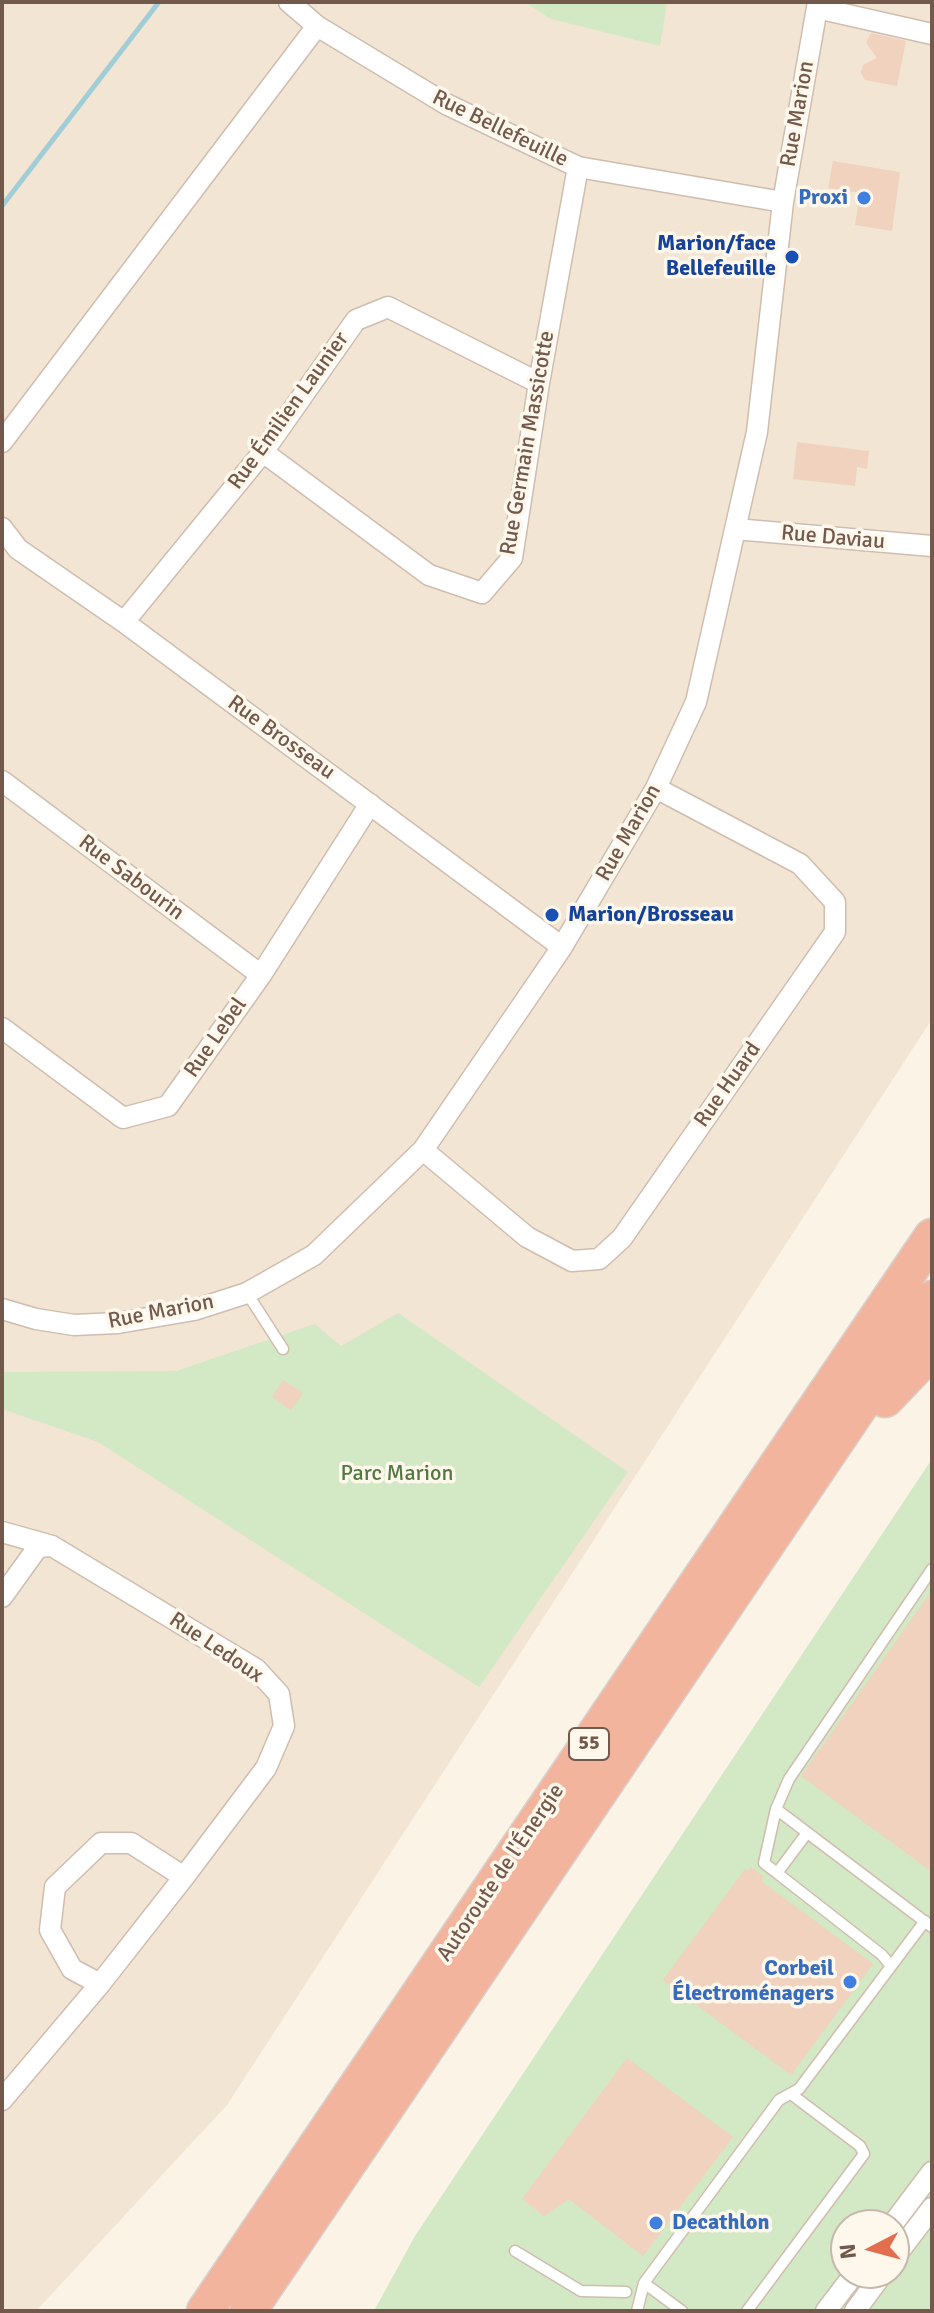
<!DOCTYPE html>
<meta charset="utf-8">
<style>
body{margin:0}
#map{position:relative;width:934px;height:2313px;overflow:hidden;background:#fbf3e5;font-family:Signika,sans-serif}
canvas{display:block}
.frame{position:absolute;inset:0;border:4px solid #73594b;pointer-events:none}
.north{position:absolute;left:830px;top:2209px;width:80px;height:80px;box-sizing:border-box;background:#fef7eb;border:2px solid #c6b8ab;border-radius:50%;rotate:264deg;font-size:22px;font-weight:700;line-height:32px;text-align:center;color:#73594b}
.north::after{content:'';display:block;margin:auto;width:28px;height:36px;background:#e16f4f;clip-path:polygon(50% 0,100% 100%,50% 72%,0 100%)}
</style>
<div id="map">
<canvas width="934" height="2313"></canvas>
<div class="frame"></div>
<div class="north">N</div>
</div>
<script>
const ctx = document.querySelector('canvas').getContext('2d');
ctx.lineJoin = 'round';
function fillPath(path, color) { ctx.fillStyle = color; ctx.fill(path, 'evenodd'); }
const toPath = rows => new Path2D(rows.map(r => 'M' + r).join(''));
function strokePath(path, color, width, dash) { ctx.strokeStyle = color; ctx.lineWidth = width; ctx.lineCap = dash ? 'butt' : 'round'; ctx.setLineDash(dash || []); ctx.stroke(path); }
function write(font, color, halo, rows, align = 'center') {
  ctx.font = font + ' Signika,sans-serif'; ctx.lineWidth = 7; ctx.setLineDash([]); ctx.textBaseline = 'middle'; ctx.strokeStyle = halo; ctx.fillStyle = color; for (const [text, x, y, turn = 0] of rows) {
    ctx.save(); ctx.translate(x, y); ctx.rotate((+turn || 0) * Math.PI / 180); ctx.textAlign = isNaN(turn) ? turn : align; if (halo) ctx.strokeText(text, 0, 0); ctx.fillText(text, 0, 0); ctx.restore();
  }
}
fillPath(toPath([
 [2,2,932,2,932,1019,227,2105,36,2311,2,2311]
]), '#f3e5d4');
fillPath(toPath([
 [524,2,667,2,660,46,551,19],
 [398,1313,628,1472,479,1687,98,1442,2,1409,2,1372,176,1371,315,1324,341,1346],
 [932,1459,932,2311,374,2311,415,2236],
 [846,2225,894,2225,894,2273,846,2273]
]), '#d3e8c4');
strokePath(toPath([
 [2,206,159,2]
]), '#a1cdd6', 5);
fillPath(toPath([
 [871,33,906,41,897,86,865,80,861,73,863,65,877,58,866,43],
 [833,161,900,172,892,231,855,225,860,193,828,188],
 [797,442,869,451,867,469,857,467,855,486,793,479],
 [283,1380,303,1393,291,1410,272,1397],
 [932,1590,932,1872,801,1776],
 [751,1867,764,1877,761,1881,873,1964,791,2075,663,1980,745,1869,748,1871],
 [627,2058,733,2137,643,2256,569,2199,544,2216,522,2199]
]), '#f0d2be');
const service = toPath([
 [247,1293,283,1349],
 [776,1809,932,1927],
 [807,1833,777,1873,882,1955,891,1966],
 [777,1873,764,1863,776,1809,789,1779,932,1569],
 [515,2251,581,2291,626,2292],
 [637,2311,644,2283],
 [682,2311,644,2283,779,2100,799,2089,925,1921],
 [747,2311,864,2154,860,2146,791,2094]
]);
const minor = toPath([
 [289,2,317,26,446,104,578,167,783,202],
 [817,8,932,34],
 [2,442,317,26],
 [263,452,429,575,482,593,512,558,539,383,578,167],
 [2,528,18,549,124,622,562,947],
 [735,529,932,546],
 [124,622,263,452,356,320,388,307,539,383],
 [2,781,261,975],
 [2,1028,123,1118,168,1106,261,975,370,804],
 [423,1150,527,1237,572,1261,599,1259,622,1238,835,932,835,902,800,864,656,788],
 [2,1309,36,1319,74,1325,118,1323,194,1310,247,1293,314,1255,423,1150,562,947,656,788,696,702,757,432,783,202,818,2],
 [2,1532,52,1546,256,1669,279,1694,284,1726,266,1768,184,1877,100,1984,2,2100],
 [2,1597,38,1547,52,1546],
 [100,1984,72,1969,50,1930,55,1887,101,1843,131,1843,184,1877],
 [892,2225,932,2172],
 [894,2258,932,2208],
 [826,2311,855,2273],
 [855,2311,883,2273]
]);
const motorway = toPath([
 [885,1399,932,1350],
 [205,2311,932,1237],
 [248,2311,932,1299]
]);
strokePath(service, '#cfbdaf', 13);
strokePath(minor, '#cfbdaf', 23);
strokePath(motorway, '#d8d1cd', 39);
strokePath(service, '#fff', 10);
strokePath(minor, '#fff', 20);
strokePath(motorway, '#f3b49e', 36);
for (const [x, y, r, color] of [
 [864,198,8,"#3f7fe0"],
 [792,257,8,"#1a4fb4"],
 [552,915,8,"#1a4fb4"],
 [850,1982,8,"#3f7fe0"],
 [656,2223,8,"#3f7fe0"]
]) { const dot = new Path2D(); dot.arc(x, y, r, 0, 2 * Math.PI); ctx.fillStyle = color; ctx.fill(dot); strokePath(dot, '#fef7eb', 3); }
for (const [x, y, w] of [
 [589,1744,40]
]) { const box = new Path2D(); box.roundRect(x - w / 2, y - 16, w, 32, 6); ctx.fillStyle = '#fef7eb'; ctx.fill(box); strokePath(box, '#73594b', 2); }
write('bold 20px', '#73594b', null, [
 ["55",589,1744]
]);
write('22px', '#73594b', '#fef7eb', [
 ["Rue Marion",798,114,-80],
 ["Rue Bellefeuille",500,129,26],
 ["Rue Émilien Launier",289,411,-54],
 ["Rue Germain Massicotte",528,443,-80],
 ["Rue Daviau",833,538,5],
 ["Rue Brosseau",281,738,36],
 ["Rue Marion",629,833,-60],
 ["Rue Sabourin",131,878,37],
 ["Rue Lebel",216,1038,-55],
 ["Rue Huard",728,1085,-55],
 ["Rue Marion",161,1312,-11],
 ["Rue Ledoux",216,1648,34],
 ["Autoroute de l'Énergie",501,1873,-56]
]);
write('bold 22px', '#366cbe', '#fef7eb', [
 ["Proxi",848,198],
 ["Corbeil",834,1969],
 ["Électroménagers",834,1994],
 ["Decathlon",672,2223,"left"]
], 'right');
write('bold 22px', '#164399', '#fef7eb', [
 ["Marion/face",776,244],
 ["Bellefeuille",776,269],
 ["Marion/Brosseau",568,915,"left"]
], 'right');
write('22px', '#547843', '#fef7eb', [
 ["Parc Marion",397,1474]
]);
</script>
